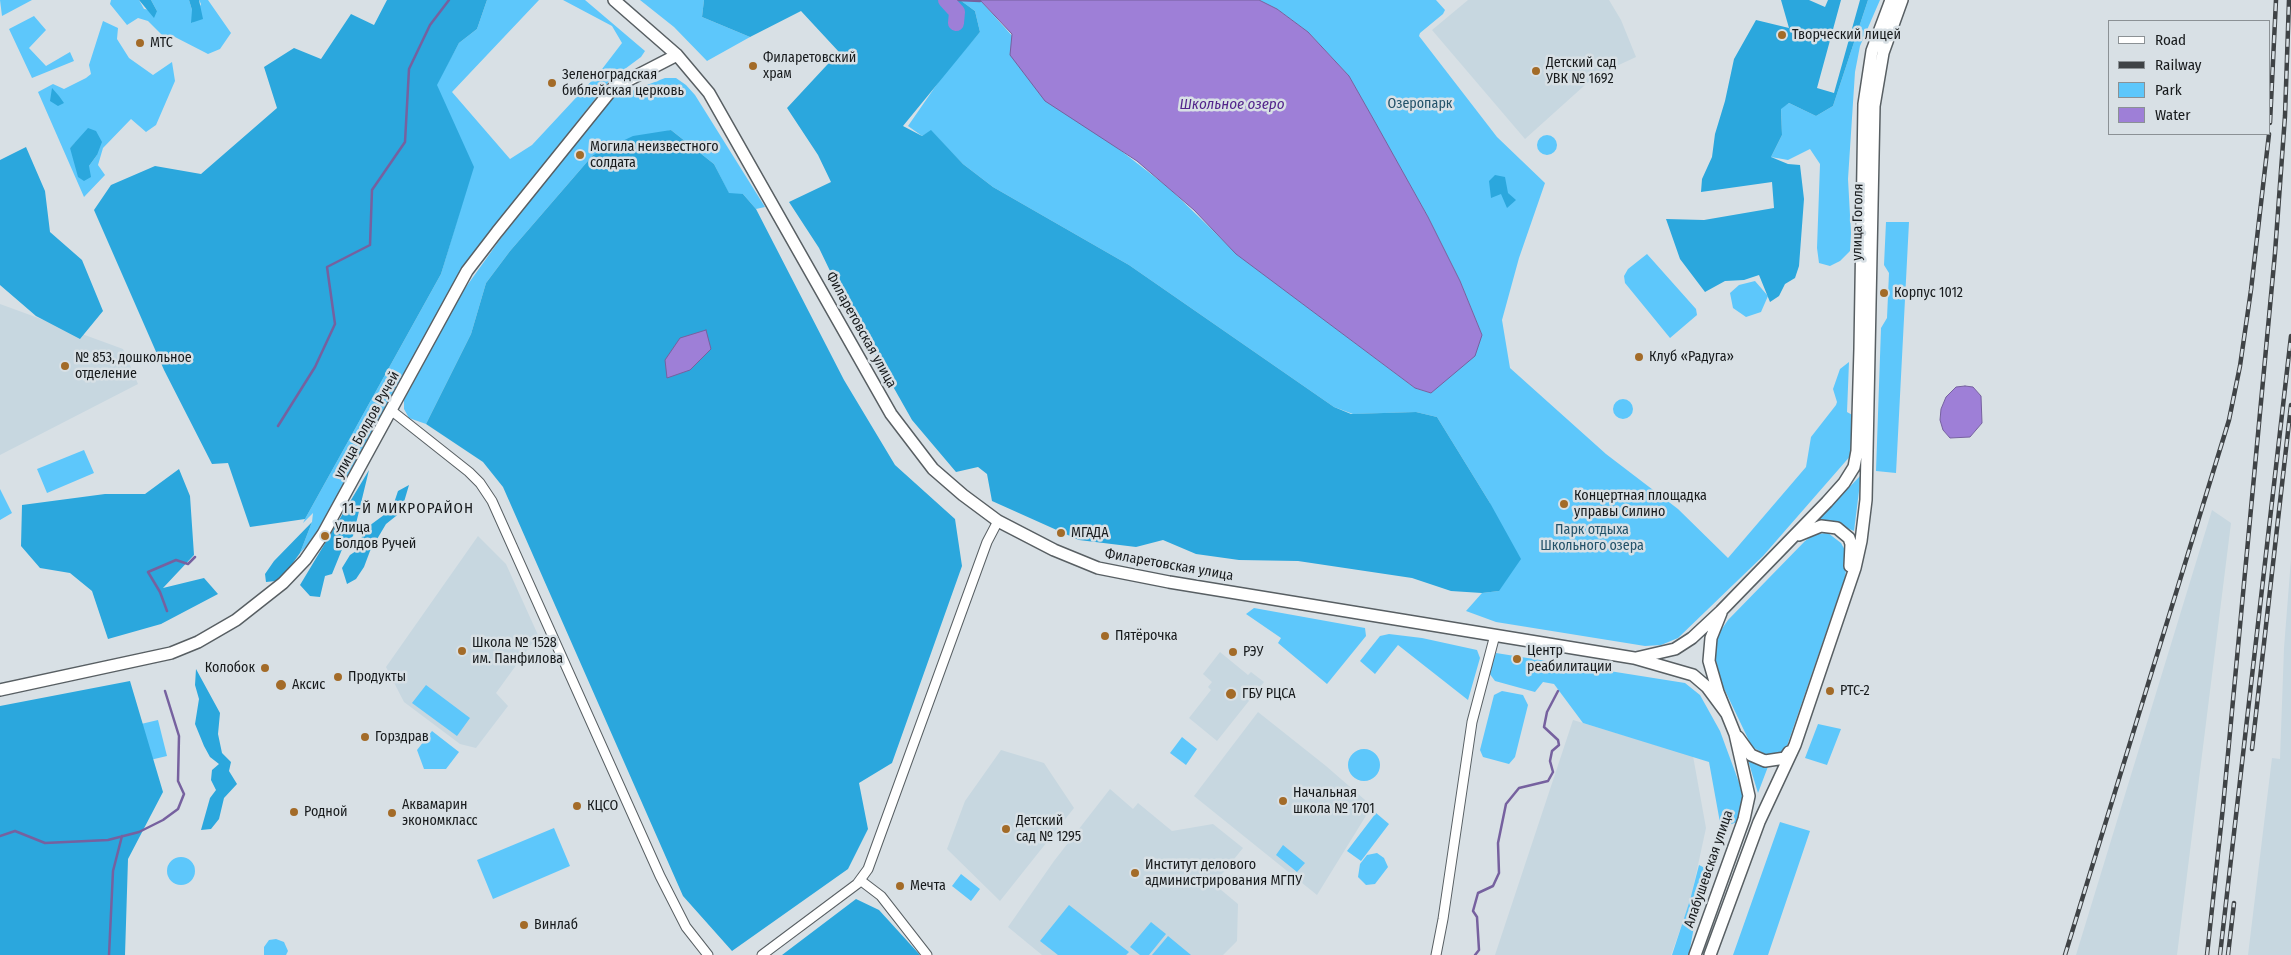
<!DOCTYPE html>
<meta charset="utf-8">
<style>
body{margin:0}
#map{position:relative;width:2291px;height:955px;overflow:hidden;background:#d8e0e5;font-family:"Fira Sans Condensed",sans-serif}
canvas{display:block}
.legend{position:absolute;left:2108px;top:20px;width:162px;height:115px;box-sizing:border-box;background:#d8e0e5;border:1px solid #8b9195;margin:0;padding:6px 9px;list-style:none;font-size:15px;color:#171a1c}
.legend li{display:flex;align-items:center;gap:10px;height:25px}
.legend b{width:25px;border:1px solid #8b9195}
</style>
<div id="map">
<canvas width="2291" height="955"></canvas>
<ul class="legend">
<li><b style="height:6px;background:#fff"></b>Road</li>
<li><b style="height:6px;background:#3f4346"></b>Railway</li>
<li><b style="height:14px;background:#5dc7fb"></b>Park</li>
<li><b style="height:14px;background:#9e7fd7"></b>Water</li>
</ul>
</div>
<script>
const ctx = document.querySelector('canvas').getContext('2d');
ctx.lineJoin = 'round';
function fillPath(path, color) { ctx.fillStyle = color; ctx.fill(path, 'evenodd'); }
const toPath = rows => new Path2D(rows.map(r => 'M' + r).join(''));
function strokePath(path, color, width, dash) { ctx.strokeStyle = color; ctx.lineWidth = width; ctx.lineCap = dash ? 'butt' : 'round'; ctx.setLineDash(dash || []); ctx.stroke(path); }
function write(font, color, halo, rows, align = 'center') {
  ctx.font = font + ' "Fira Sans Condensed",sans-serif'; ctx.lineWidth = 5; ctx.setLineDash([]); ctx.textBaseline = 'middle'; ctx.strokeStyle = halo; ctx.fillStyle = color; for (const [text, x, y, turn = 0] of rows) {
    ctx.save(); ctx.translate(x, y); ctx.rotate((+turn || 0) * Math.PI / 180); ctx.textAlign = isNaN(turn) ? turn : align; if (halo) ctx.strokeText(text, 0, 0); ctx.fillText(text, 0, 0); ctx.restore();
  }
}
fillPath(toPath([
 [1468,0,1609,0,1621,20,1636,57,1595,76,1525,139,1432,30],
 [0,304,123,349,138,384,0,455],
 [2212,510,2231,523,2177,955,2076,955],
 [478,536,506,564,538,635,496,693,508,706,476,748,460,744,404,702,386,667],
 [2291,559,2291,955,2248,955,2272,758,2280,759,2284,648],
 [1220,652,1248,675,1251,672,1264,682,1217,741,1189,718,1211,690,1208,687,1212,682,1203,674],
 [1258,712,1326,766,1372,806,1317,895,1194,796],
 [1573,720,1693,756,1706,828,1690,902,1671,955,1495,955],
 [1001,750,1044,763,1074,808,1000,901,947,849,965,801],
 [1110,789,1133,809,1138,803,1172,831,1213,824,1243,848,1214,884,1238,904,1237,941,1223,955,1042,955,1008,927,1054,861]
]), '#c7d7e0');
fillPath(toPath([
 [0,0,32,0,2,16],
 [111,0,139,0,144,9,157,11,151,0,189,0,192,10,192,23,201,4,199,0,208,0,231,33,220,49,208,54,173,36,168,41,148,21,138,18,127,25,110,4],
 [487,0,539,0,452,92,510,159,532,145,599,73,622,43,612,26,563,0,585,0,645,51,641,57,610,80,474,253,338,498,312,540,300,553,312,522,313,513,303,523,305,519,441,274,473,167,436,85,459,43,477,29],
 [640,0,704,0,702,17,750,37,707,61,674,27],
 [960,0,980,0,1102,136,1169,188,1237,254,1415,388,1431,393,1482,335,1460,281,1428,217,1349,76,1308,32,1277,9,1259,0,1436,0,1445,10,1443,14,1420,33,1419,36,1497,137,1545,183,1519,258,1502,320,1510,368,1606,454,1678,509,1728,558,1806,467,1811,437,1836,405,1837,402,1833,389,1840,369,1849,362,1847,412,1856,417,1852,454,1763,556,1678,638,1661,645,1645,646,1496,622,1466,611,1482,593,1499,591,1490,503,1437,417,1416,412,1353,414,1334,407,1129,265,993,187,963,164,931,131,922,136,908,126,944,74,980,32,975,11],
 [1868,0,1880,0,1860,46,1855,72,1848,179,1851,233,1850,251,1840,261,1830,266,1819,263,1817,248,1820,164,1810,149,1788,160,1771,157,1782,135,1781,108,1789,103,1816,116,1833,106],
 [34,16,46,30,29,48,46,66,70,52,74,61,32,78,9,29],
 [103,21,118,28,117,39,129,58,153,75,172,62,175,81,156,125,146,132,131,119,103,148,98,165,105,175,84,197,38,92,53,84,64,89,86,78,91,74,89,65],
 [75,143,97,155,89,166,70,148],
 [665,78,676,78,686,85,695,95,765,207,756,209,743,194,729,194,714,164,671,130,593,155,510,251,486,283,471,334,426,424,409,418,404,409,404,400,461,294,501,238,611,99],
 '1537 145a10 10 0 1 1 20 0a10 10 0 1 1-20 0Z',
 [1886,222,1909,222,1896,473,1876,471,1881,328,1887,318,1889,273,1884,265],
 [1647,254,1696,309,1697,315,1670,338,1625,283,1624,276,1628,269],
 [1755,281,1768,296,1761,312,1746,317,1733,308,1730,293,1739,285],
 '1613 409a10 10 0 1 1 20 0a10 10 0 1 1-20 0Z',
 [84,450,94,473,47,493,37,469],
 [1861,475,1854,531,1833,522,1818,520],
 [0,489,12,513,0,520],
 [1828,533,1841,543,1848,556,1845,577,1787,746,1779,754,1767,755,1752,747,1720,680,1715,656,1717,636,1728,620,1805,541,1815,534],
 [1254,608,1365,628,1366,636,1327,684,1278,643,1281,638,1246,614],
 [1389,634,1422,638,1477,650,1480,658,1468,700,1398,645,1375,674,1360,661,1380,636],
 [1496,653,1685,683,1700,695,1720,731,1744,796,1737,822,1721,828,1709,762,1583,723,1554,684,1543,682,1535,692,1495,681,1489,673],
 [426,685,470,718,457,736,412,703],
 [1502,691,1523,695,1528,705,1515,757,1509,764,1483,757,1480,750,1494,695],
 [158,720,167,756,150,760,141,724],
 [1818,724,1841,729,1827,765,1805,758],
 [432,731,459,752,446,769,424,769,417,750],
 [1182,737,1197,749,1186,765,1170,753],
 '1348 765a16 16 0 1 1 32 0a16 16 0 1 1-32 0Z',
 [1747,757,1769,764,1758,793],
 [1376,813,1389,824,1361,861,1347,851],
 [1780,822,1810,831,1768,955,1733,955],
 [554,828,570,866,493,899,477,860],
 [1283,845,1305,863,1297,872,1276,855],
 [1377,853,1384,858,1388,867,1375,884,1366,885,1358,877,1360,864,1367,855],
 '167 871a14 14 0 1 1 28 0a14 14 0 1 1-28 0Z',
 [1699,865,1709,870,1696,915,1690,949,1689,955,1672,955,1690,900],
 [961,874,980,889,971,901,952,886],
 [1069,905,1129,952,1126,955,1058,955,1040,941],
 [1151,922,1166,934,1149,955,1140,955,1130,947],
 [1168,936,1191,955,1152,955],
 [276,939,284,942,288,951,286,955,264,955,264,947,269,940]
]), '#5dc7fb');
fillPath(toPath([
 [139,0,151,0,157,11,154,18],
 [189,0,199,0,203,19,191,23,192,10],
 [387,0,487,0,477,29,459,43,437,85,474,167,441,274,305,519,250,527,228,463,212,464,164,370,94,210,111,185,155,166,201,174,277,108,264,67,294,48,321,59,351,14,374,25],
 [704,0,960,0,975,11,980,32,903,126,922,136,931,130,963,164,993,187,1129,265,1334,407,1351,414,1416,412,1437,417,1490,503,1521,559,1499,591,1482,593,1451,591,1412,578,1298,561,1239,560,1196,554,1163,540,1136,547,1079,540,992,501,987,474,978,467,956,472,912,420,844,300,819,248,789,202,831,182,818,155,787,108,839,52,801,11,750,37,702,17],
 [1781,0,1809,0,1825,7,1828,0,1841,0,1817,88,1834,93,1860,0,1868,0,1833,106,1816,116,1789,103,1781,109,1782,135,1771,157,1788,164,1800,165,1804,199,1799,266,1795,278,1785,284,1779,296,1770,302,1759,275,1744,280,1725,281,1705,292,1680,259,1666,219,1704,220,1774,208,1772,182,1701,192,1702,179,1712,157,1715,134,1725,101,1734,59,1756,20,1789,28],
 [52,88,59,96,64,103,58,106,50,101],
 [88,128,96,131,102,142,97,155,89,166,91,177,84,181,78,177,70,148],
 [671,130,714,164,729,193,743,194,756,209,844,380,895,465,955,519,962,566,892,763,859,783,868,829,848,869,732,951,683,896,503,487,483,462,426,424,471,334,486,283,510,251,593,155,633,136],
 [26,147,45,191,50,232,82,260,103,311,80,339,36,316,0,285,0,160],
 [1495,175,1505,177,1508,193,1516,200,1507,208,1501,194,1491,198,1489,181],
 [179,469,190,496,194,555,163,588,204,578,218,594,161,624,108,639,92,591,70,573,40,568,21,546,22,505,105,494,145,494],
 [369,470,353,536,343,547,332,574,325,576,320,597,310,596,300,585],
 [409,485,401,512,386,524,370,551,364,567,356,579,347,584,342,568,350,555,359,549,362,536,369,526,392,509,398,491],
 [312,522,300,553,290,567,276,581,266,582,265,574,274,561],
 [196,669,220,713,218,734,222,753,231,762,229,771,237,784,224,798,219,819,211,829,201,830,210,798,216,790,211,780,212,770,219,764,210,757,204,746,195,724,199,699,195,685],
 [130,681,163,792,128,859,125,955,0,955,0,706],
 [856,899,879,910,920,955,782,955]
]), '#2ba7dd');
const water = toPath([
 [980,0,1259,0,1277,9,1308,32,1349,76,1375,122,1428,217,1460,281,1482,335,1475,356,1431,393,1415,388,1236,254,1194,210,1137,161,1045,101,1010,55,1012,34,980,0],
 [706,330,711,349,690,370,667,378,665,360,680,338,706,330],
 [1965,386,1973,387,1981,396,1982,423,1970,437,1950,438,1943,430,1940,420,1941,409,1946,397,1956,387,1965,386]
]);
fillPath(water, '#9e7fd7');
strokePath(water, '#76619f', 1);
strokePath(toPath([
 [958,0,980,1],
 [278,426,315,367,335,324,327,267,370,245,372,190,405,142,409,69,430,25,449,0],
 [167,611,160,592,148,572,176,560,188,564,195,557],
 [0,836,15,831,45,843,108,840,139,832,163,820,178,809,184,794,178,781,179,736,165,691],
 [109,955,113,871,122,836],
 [1475,955,1479,950,1477,917,1473,911,1478,893,1493,886,1499,873,1498,843,1506,804,1519,788,1548,781,1553,772,1550,761,1552,751,1559,745,1558,740,1544,727,1547,712,1558,691]
]), '#76619f', 2.5);
strokePath(toPath([
 [946,0,957,12,956,23]
]), '#9e7fd7', 16);
const minor = toPath([
 [392,411,469,472,480,483,492,501,660,876,686,927,708,955],
 [860,880,881,896,927,955],
 [762,955,857,884,868,869,987,542,998,521],
 [1436,955,1443,919,1472,722,1495,635]
]);
const tertiary = toPath([
 [614,0,677,55,709,93,891,414,933,469,963,495,998,521,1054,550,1098,568,1169,582,1634,658,1693,675,1707,687,1727,714],
 [1799,535,1821,526,1837,528,1849,538,1851,544,1850,566],
 [1636,658,1675,649,1692,638,1721,611,1827,502,1844,483,1854,467,1857,451,1860,349,1864,104,1872,51,1891,0],
 [0,690,171,653,198,642,236,620,283,583,305,560,323,534,467,271,497,232,613,88,677,55],
 [1738,737,1751,755,1765,761,1785,758,1789,752],
 [1695,955,1744,819,1749,796,1735,734,1718,692,1709,661,1711,638,1721,613],
 [1710,955,1759,822,1795,745,1855,568,1861,541,1866,500,1874,106,1883,53,1902,0]
]);
strokePath(minor, '#585f63', 11);
strokePath(tertiary, '#585f63', 14);
strokePath(minor, '#fff', 9);
strokePath(tertiary, '#fff', 11);
const rail = toPath([
 [2270,123,2276,0],
 [2252,749,2291,405],
 [2065,955,2229,420,2240,366,2251,290,2269,134],
 [2207,955,2223,807,2275,253,2285,116,2289,0],
 [2220,955,2291,336],
 [2228,955,2234,903]
]);
strokePath(rail, '#3f4346', 4.5);
strokePath(rail, '#d8e0e5', 2.5, [8]);
for (const [x, y, r, color] of [
 [1782,35,5,"#a36b28"],
 [140,43,5,"#a36b28"],
 [753,66,5,"#a36b28"],
 [1536,71,5,"#a36b28"],
 [552,83,5,"#a36b28"],
 [580,155,5,"#a36b28"],
 [1884,293,5,"#a36b28"],
 [1639,357,5,"#a36b28"],
 [65,366,5,"#a36b28"],
 [1564,504,5,"#a36b28"],
 [1061,533,5,"#a36b28"],
 [325,536,5,"#a36b28"],
 [1105,636,5,"#a36b28"],
 [462,651,5,"#a36b28"],
 [1233,652,5,"#a36b28"],
 [1517,659,5,"#a36b28"],
 [265,668,5,"#a36b28"],
 [338,677,5,"#a36b28"],
 [281,685,6,"#a36b28"],
 [1830,691,5,"#a36b28"],
 [1231,694,6,"#a36b28"],
 [365,737,5,"#a36b28"],
 [1283,801,5,"#a36b28"],
 [577,806,5,"#a36b28"],
 [294,812,5,"#a36b28"],
 [392,813,5,"#a36b28"],
 [1006,829,5,"#a36b28"],
 [1135,873,5,"#a36b28"],
 [900,886,5,"#a36b28"],
 [524,925,5,"#a36b28"]
]) { const dot = new Path2D(); dot.arc(x, y, r, 0, 2 * Math.PI); ctx.fillStyle = color; ctx.fill(dot); strokePath(dot, '#d8e0e5', 2); }
write('14px', '#171a1c', '#d8e0e5', [
 ["Творческий лицей",1792,35],
 ["МТС",150,43],
 ["Филаретовский",763,58],
 ["храм",763,74],
 ["Детский сад",1546,63],
 ["УВК № 1692",1546,79],
 ["Зеленоградская",562,75],
 ["библейская церковь",562,91],
 ["Могила неизвестного",590,147],
 ["солдата",590,163],
 ["Корпус 1012",1894,293],
 ["Клуб «Радуга»",1649,357],
 ["№ 853, дошкольное",75,358],
 ["отделение",75,374],
 ["Концертная площадка",1574,496],
 ["управы Силино",1574,512],
 ["Улица",335,528],
 ["Болдов Ручей",335,544],
 ["МГАДА",1071,533],
 ["Пятёрочка",1115,636],
 ["Школа № 1528",472,643],
 ["им. Панфилова",472,659],
 ["Центр",1527,651],
 ["реабилитации",1527,667],
 ["РЭУ",1243,652],
 ["Колобок",255,668,"right"],
 ["Продукты",348,677],
 ["Аксис",292,685],
 ["РТС-2",1840,691],
 ["ГБУ РЦСА",1242,694],
 ["Горздрав",375,737],
 ["Начальная",1293,793],
 ["школа № 1701",1293,809],
 ["Аквамарин",402,805],
 ["экономкласс",402,821],
 ["КЦСО",587,806],
 ["Родной",304,812],
 ["Детский",1016,821],
 ["сад № 1295",1016,837],
 ["Институт делового",1145,865],
 ["администрирования МГПУ",1145,881],
 ["Мечта",910,886],
 ["Винлаб",534,925]
], 'left');
write('14px', '#235269', '#d8e0e5', [
 ["Озеропарк",1420,104],
 ["Парк отдыха",1592,530],
 ["Школьного озера",1592,546]
]);
write('14px', '#171a1c', '#d8e0e5', [
 ["улица Гоголя",1858,222,-89],
 ["Филаретовская улица",861,330,61],
 ["улица Болдов Ручей",367,425,-61],
 ["Филаретовская улица",1169,565,10],
 ["Алабушевская улица",1709,869,-71]
]);
write('italic 15px', '#52248b', '#d8e0e5', [
 ["Школьное озеро",1232,105]
]);
ctx.letterSpacing = '1px';
write('15px', '#171a1c', '#d8e0e5', [
 ["11-Й МИКРОРАЙОН",408,509]
]);
ctx.letterSpacing = '0px';
</script>
